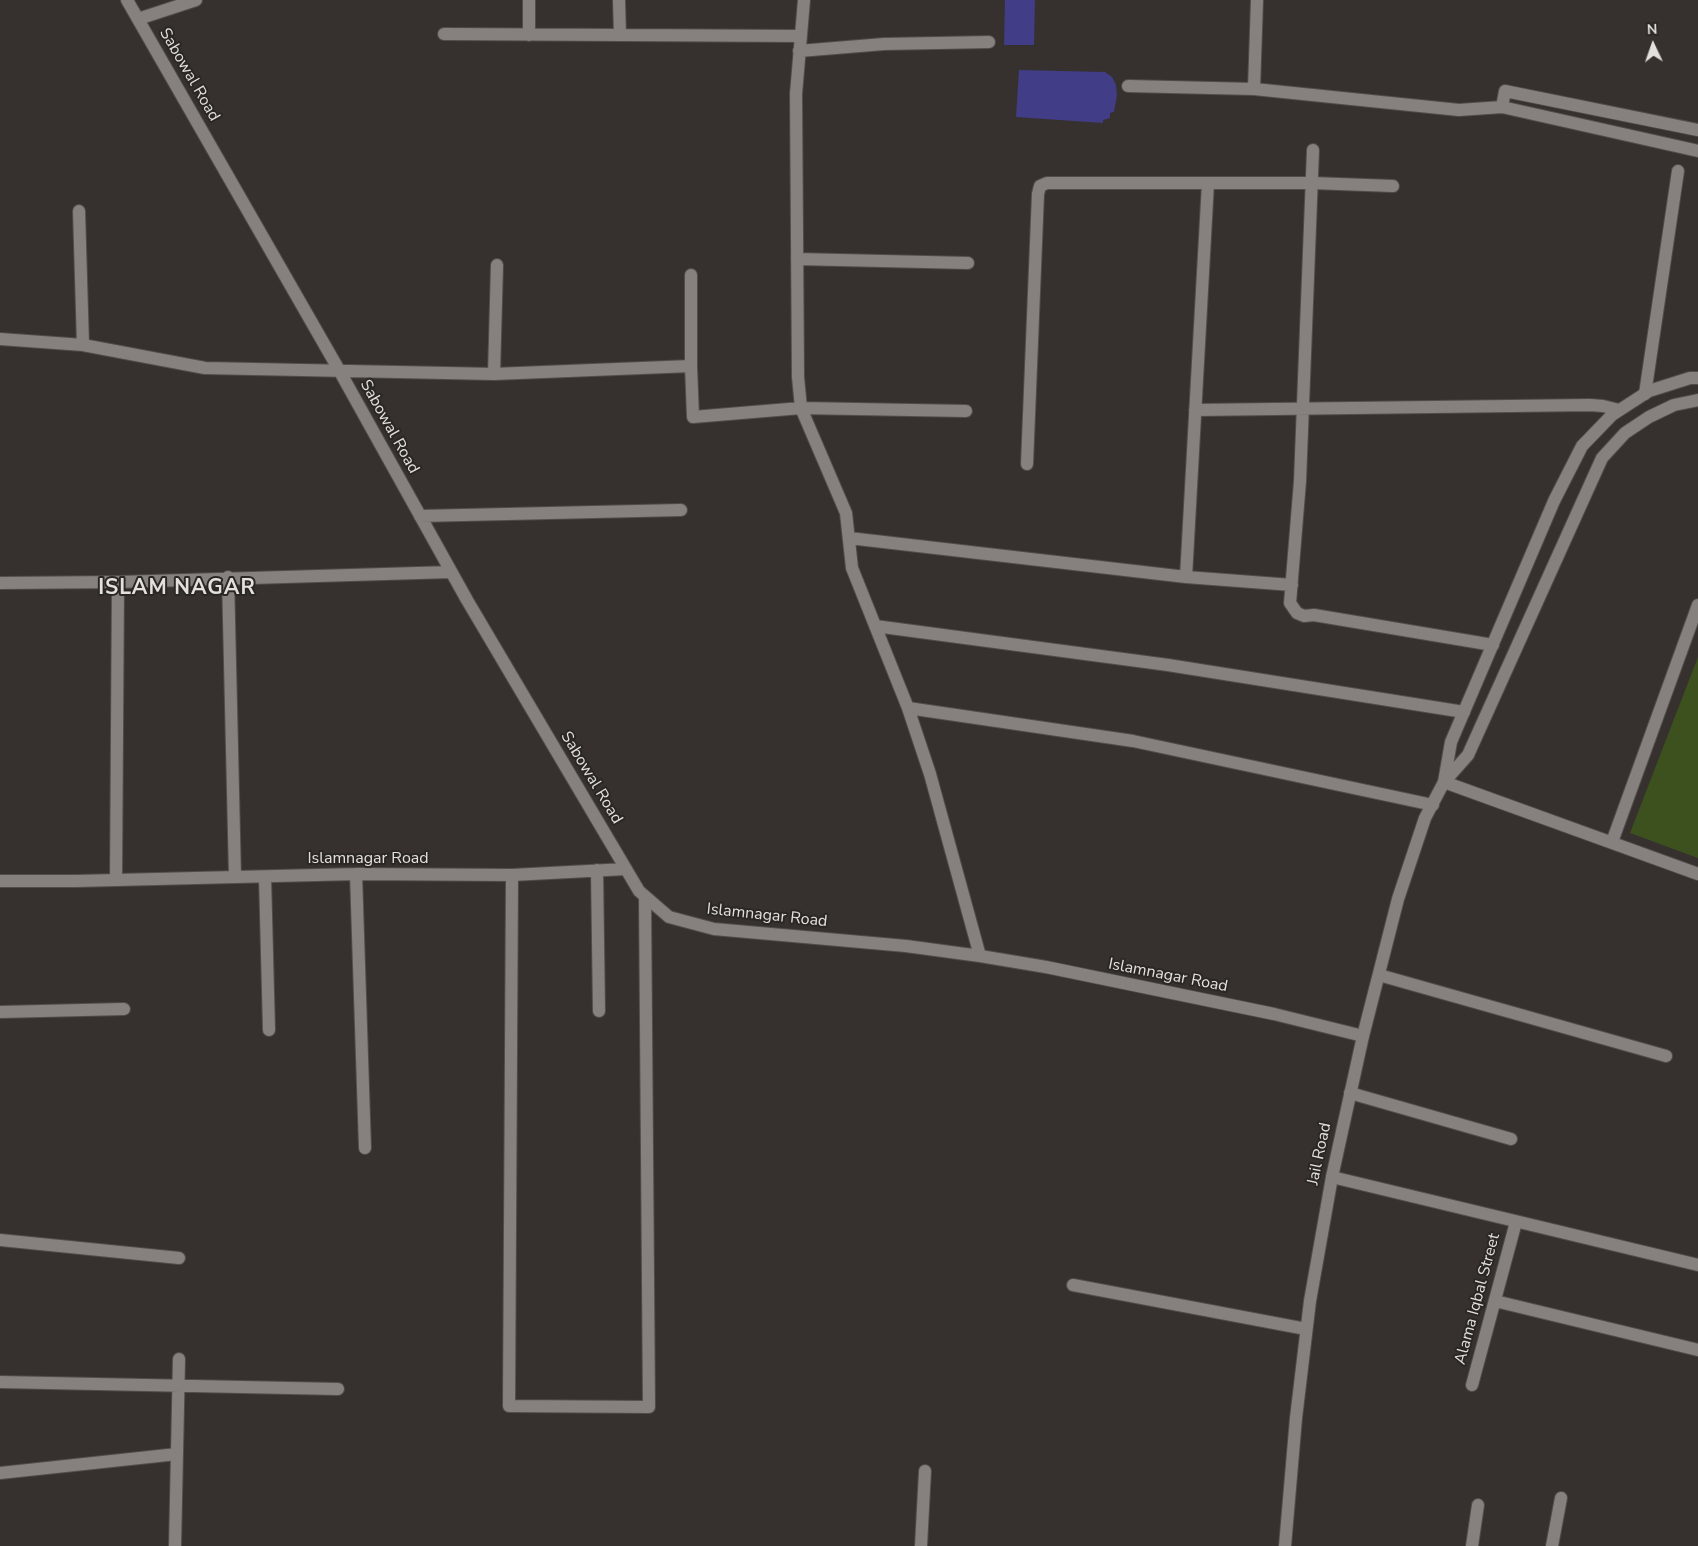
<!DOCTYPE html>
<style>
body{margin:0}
#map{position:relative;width:1698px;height:1546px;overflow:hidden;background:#36312e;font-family:"Nunito Sans",sans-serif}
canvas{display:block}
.north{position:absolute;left:1628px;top:20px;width:50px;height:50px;-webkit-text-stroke:4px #2b2724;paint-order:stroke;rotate:357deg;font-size:14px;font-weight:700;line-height:20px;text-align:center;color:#e3e0de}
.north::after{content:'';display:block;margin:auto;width:18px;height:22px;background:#e3e0de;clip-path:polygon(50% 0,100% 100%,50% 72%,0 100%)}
</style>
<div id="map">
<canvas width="1698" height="1546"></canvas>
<div class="north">N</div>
</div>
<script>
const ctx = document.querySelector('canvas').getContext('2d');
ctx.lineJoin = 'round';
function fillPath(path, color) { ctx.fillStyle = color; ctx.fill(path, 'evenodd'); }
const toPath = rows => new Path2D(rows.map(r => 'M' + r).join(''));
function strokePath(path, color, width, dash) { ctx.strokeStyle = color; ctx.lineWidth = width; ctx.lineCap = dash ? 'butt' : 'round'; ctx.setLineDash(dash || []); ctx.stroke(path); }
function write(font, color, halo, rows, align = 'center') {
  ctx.font = font + ' "Nunito Sans",sans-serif'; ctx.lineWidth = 4; ctx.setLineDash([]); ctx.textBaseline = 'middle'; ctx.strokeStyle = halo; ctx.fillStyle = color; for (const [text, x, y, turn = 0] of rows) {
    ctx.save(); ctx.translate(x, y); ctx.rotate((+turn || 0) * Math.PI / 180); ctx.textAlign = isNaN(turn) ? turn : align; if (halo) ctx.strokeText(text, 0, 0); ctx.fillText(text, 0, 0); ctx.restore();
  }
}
fillPath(toPath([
 [1698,657,1698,858,1630,833]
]), '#3c511d');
fillPath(toPath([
 [1005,0,1035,0,1034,45,1004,45],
 [1019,70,1105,72,1112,77,1116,85,1117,95,1114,112,1110,113,1110,118,1103,120,1103,123,1016,117]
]), '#413d86');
const minor = toPath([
 [127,0,339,370,467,600,626,869,639,891,669,917,714,929,906,946,980,956,1046,967,1274,1014,1363,1036],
 [529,0,529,35],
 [619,0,620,35],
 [804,0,796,94,798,377,801,408,846,513,852,568,908,708,930,774,980,956],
 [138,19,196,0],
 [444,34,800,36],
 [799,51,884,44,989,42],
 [1128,86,1254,89,1459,110,1502,107,1698,151],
 [1254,89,1257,0],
 [1502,107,1505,91,1698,130],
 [1313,150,1300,481,1290,603,1297,613,1304,616,1314,615,1493,645],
 [79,211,83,345],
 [797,259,968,263],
 [0,339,83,345,205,368,494,374,497,265],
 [691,366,693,417,801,408,966,411],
 [494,374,691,366,691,275],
 [1645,394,1678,171],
 [1195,410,1590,405,1603,406,1619,410],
 [1027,464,1038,194,1040,186,1047,183,1312,183,1393,186],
 [420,516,681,510],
 [849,538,1186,577,1292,585],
 [228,577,235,877],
 [1186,577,1208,183],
 [0,583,118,582,451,572],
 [875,626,1168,665,1464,712],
 [908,708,1133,741,1433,805],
 [1444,782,1698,874],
 [1612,842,1698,605],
 [597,870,599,1011],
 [356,874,365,1148],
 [512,875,509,1406,649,1407,645,897],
 [265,877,269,1030],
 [116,880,118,582],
 [0,881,76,881,356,874,512,875,626,869],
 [1379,975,1666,1056],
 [0,1012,124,1009],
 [1350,1093,1511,1139],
 [1332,1177,1698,1265],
 [0,1240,179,1258],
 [1073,1285,1306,1329],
 [1495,1301,1698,1350],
 [0,1382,338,1389],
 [1472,1385,1516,1222],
 [0,1473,177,1454],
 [175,1546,179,1359],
 [921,1546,925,1471],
 [1472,1546,1478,1505],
 [1552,1546,1561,1498]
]);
const secondary = toPath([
 [1444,782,1451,742,1554,501,1582,446,1612,415,1649,391,1690,378,1698,378],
 [1285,1546,1296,1418,1310,1301,1332,1177,1363,1036,1398,899,1425,818,1444,782,1468,755,1602,458,1625,433,1649,417,1674,405,1698,400]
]);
strokePath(minor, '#504d4a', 14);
strokePath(secondary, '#504d4a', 14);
strokePath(minor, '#86817e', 12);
strokePath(secondary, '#86817e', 12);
write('16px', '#e3e0de', '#2b2724', [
 ["Sabowal Road",189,75,60],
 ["Sabowal Road",389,427,61],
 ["Sabowal Road",591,778,59],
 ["Islamnagar Road",368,859],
 ["Islamnagar Road",767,916,6],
 ["Islamnagar Road",1168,976,11],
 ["Jail Road",1320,1154,-78],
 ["Alama Iqbal Street",1478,1299,-75]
]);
ctx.letterSpacing = '1px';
write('bold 21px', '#e3e0de', '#2b2724', [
 ["ISLAM NAGAR",177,589]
]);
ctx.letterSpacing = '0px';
</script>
